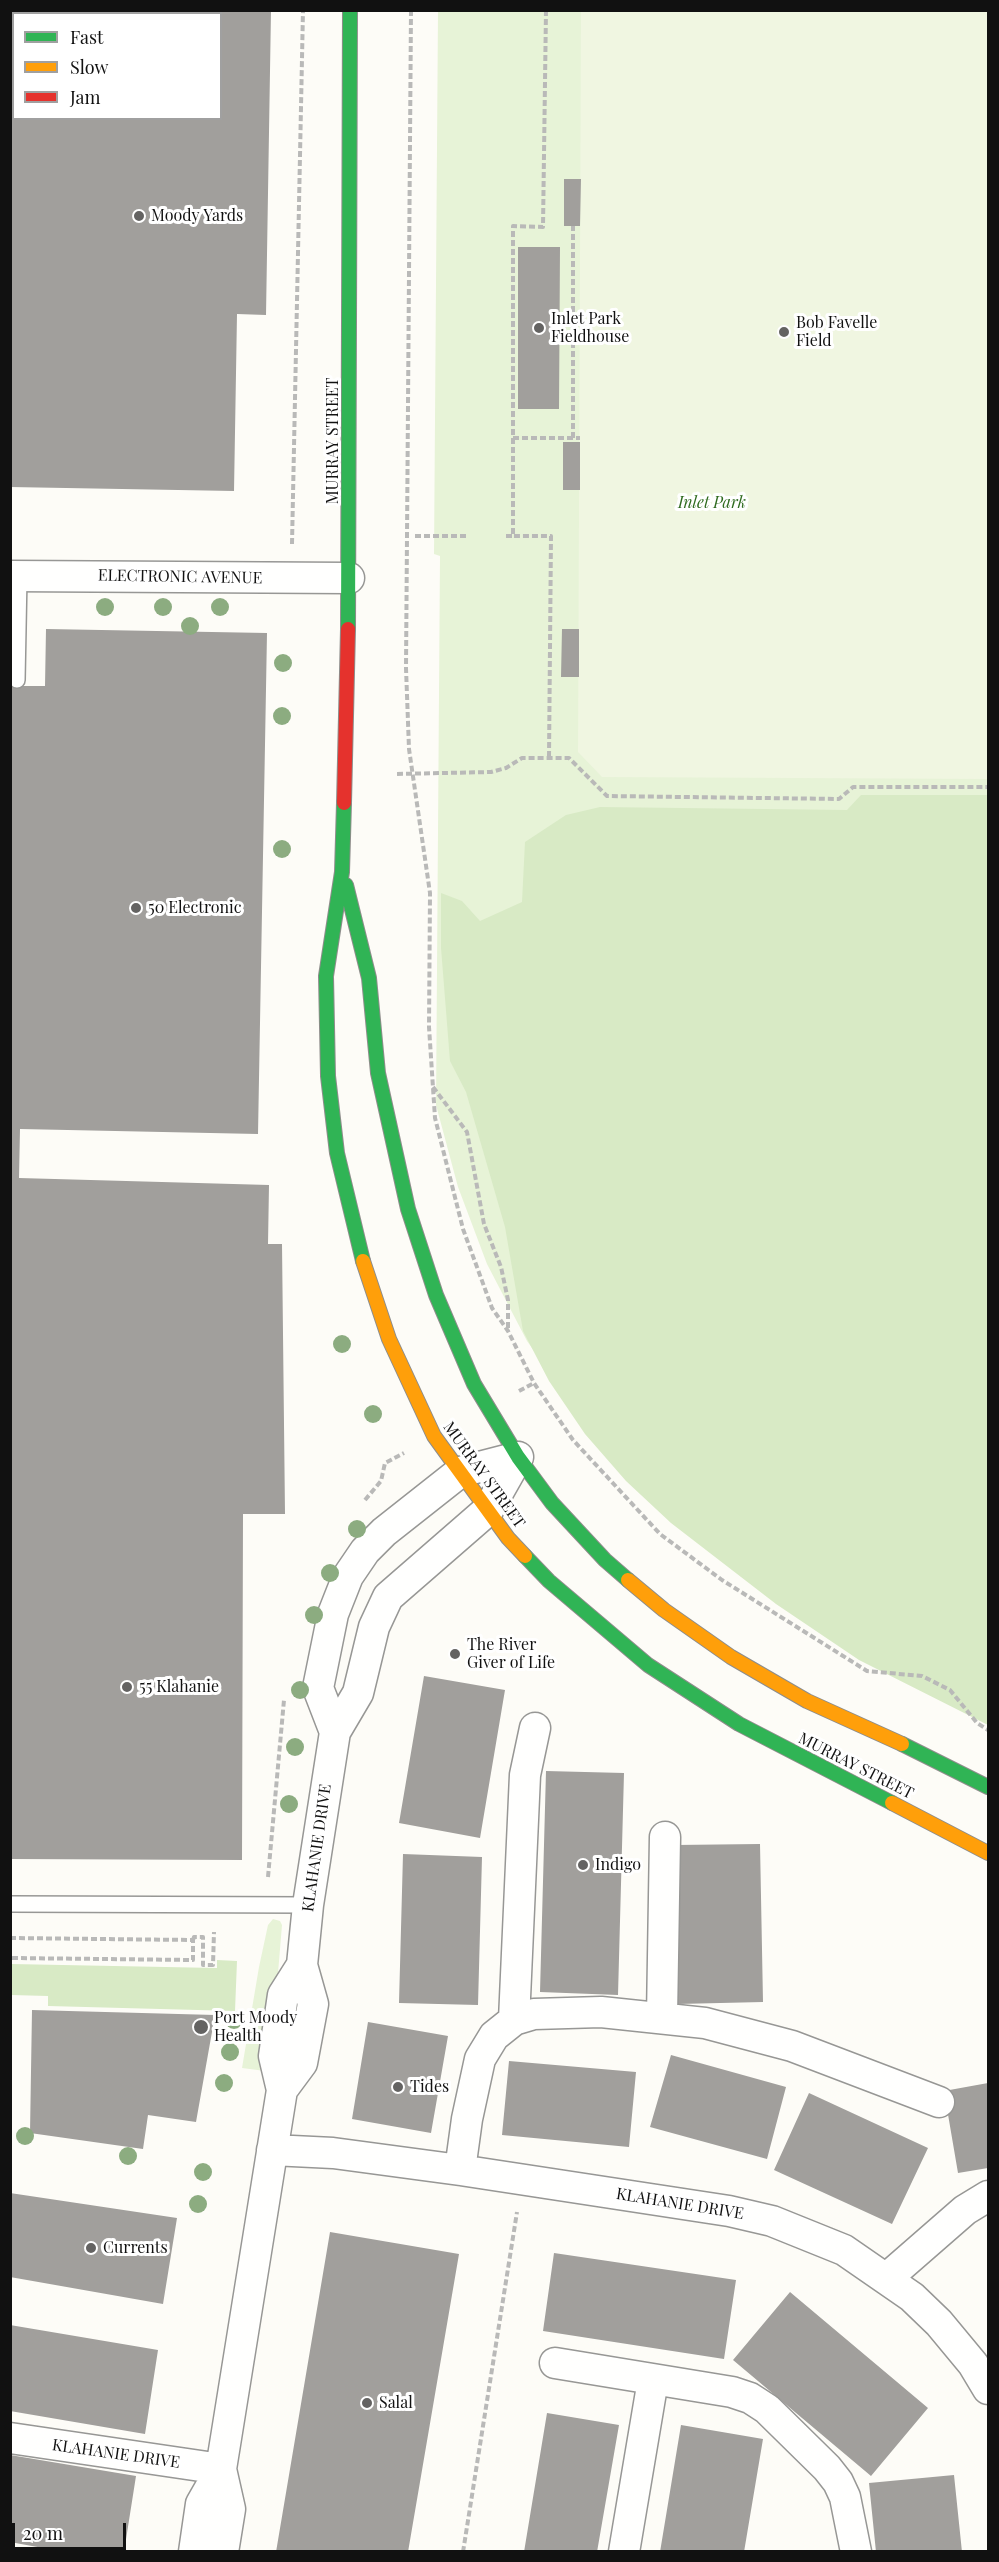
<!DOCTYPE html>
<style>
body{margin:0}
#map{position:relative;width:999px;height:2562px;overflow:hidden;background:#fdfcf7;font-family:"Playfair Display",serif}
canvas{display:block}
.frame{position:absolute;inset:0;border:12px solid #111;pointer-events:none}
.legend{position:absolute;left:12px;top:12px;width:210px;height:108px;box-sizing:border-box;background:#fff;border:2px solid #a0a0a0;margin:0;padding:8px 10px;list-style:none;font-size:18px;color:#111}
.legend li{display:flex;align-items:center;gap:12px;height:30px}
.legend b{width:30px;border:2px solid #a0a0a0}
.scale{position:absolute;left:12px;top:2523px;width:114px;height:27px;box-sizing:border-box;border:3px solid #111;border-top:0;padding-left:8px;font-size:18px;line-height:21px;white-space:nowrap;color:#111;-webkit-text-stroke:4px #fff;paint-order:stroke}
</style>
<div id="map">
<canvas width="999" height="2562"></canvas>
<div class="frame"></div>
<ul class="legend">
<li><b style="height:8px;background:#30b455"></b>Fast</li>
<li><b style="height:8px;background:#ff9f0a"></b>Slow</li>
<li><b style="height:8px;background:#e5322d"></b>Jam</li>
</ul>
<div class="scale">20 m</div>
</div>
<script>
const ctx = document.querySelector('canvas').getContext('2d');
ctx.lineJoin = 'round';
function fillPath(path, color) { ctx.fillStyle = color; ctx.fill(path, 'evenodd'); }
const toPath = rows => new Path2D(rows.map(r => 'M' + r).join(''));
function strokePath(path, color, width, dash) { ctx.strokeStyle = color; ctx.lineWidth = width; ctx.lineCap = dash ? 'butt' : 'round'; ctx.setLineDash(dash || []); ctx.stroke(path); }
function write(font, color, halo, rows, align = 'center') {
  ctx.font = font + ' "Playfair Display",serif'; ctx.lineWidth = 6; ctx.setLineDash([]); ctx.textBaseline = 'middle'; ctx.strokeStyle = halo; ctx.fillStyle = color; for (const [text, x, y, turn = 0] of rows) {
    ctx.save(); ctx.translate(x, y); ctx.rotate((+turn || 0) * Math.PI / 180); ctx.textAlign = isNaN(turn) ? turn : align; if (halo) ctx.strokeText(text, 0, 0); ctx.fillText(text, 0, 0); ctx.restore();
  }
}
fillPath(toPath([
 [438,11,988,11,988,1712,575,1409,527,1341,487,1264,458,1187,436,1105,440,556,434,554],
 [273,1919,280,1921,282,1925,276,1997,265,2071,242,2068,259,1967,268,1925]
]), '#e7f3d7');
fillPath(toPath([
 [861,795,988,795,988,1725,859,1660,776,1604,671,1523,626,1481,585,1434,549,1381,523,1331,505,1227,466,1092,450,1061,441,948,441,893,462,901,480,921,522,902,525,842,566,815,600,807,847,810],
 [217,1960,237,1961,235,2011,48,2006,48,1996,11,1995,11,1964,217,1968]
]), '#d8eac5');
fillPath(toPath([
 [581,11,988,11,988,779,602,777,578,752]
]), '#f0f6e1');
fillPath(toPath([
 [10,10,271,10,266,315,237,314,234,491,10,487],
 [14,14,220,14,220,118,14,118],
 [564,179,581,179,580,226,564,226],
 [518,247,560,247,559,409,518,409],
 [563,442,580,442,580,490,563,490],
 [46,629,267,633,258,1134,20,1129,19,1178,269,1185,268,1244,282,1244,285,1514,243,1514,242,1860,10,1859,10,686,45,686],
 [562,629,579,629,579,677,561,677],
 [424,1676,505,1690,480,1838,399,1823],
 [546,1771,624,1773,618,1995,540,1992],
 [760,1844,763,2002,678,2004,675,1845],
 [403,1854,482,1857,478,2005,399,2003],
 [32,2010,215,2015,196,2122,148,2115,143,2149,30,2133],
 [368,2022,448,2036,431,2133,352,2119],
 [671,2055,786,2087,767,2159,650,2127],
 [509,2061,636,2072,629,2147,502,2135],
 [988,2083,988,2168,958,2173,944,2091],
 [809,2093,928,2148,892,2224,774,2170],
 [10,2193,177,2218,163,2304,10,2277],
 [330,2232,459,2254,408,2552,276,2552],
 [554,2253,736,2280,724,2359,543,2331],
 [790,2292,928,2408,871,2476,733,2360],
 [10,2325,158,2350,145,2434,10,2411],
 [547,2413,619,2425,597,2552,524,2552],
 [681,2425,763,2439,744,2552,660,2552],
 [10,2455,136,2476,124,2552,65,2552,10,2542],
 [954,2475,962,2552,876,2552,869,2483]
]), '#a19f9c');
const lane = toPath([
 [17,680,19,576],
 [10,1904,308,1905]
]);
const street = toPath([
 [10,576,349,578],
 [335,1732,318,1688,333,1614,348,1576,365,1551,384,1532,460,1472,518,1457],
 [662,2017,665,1837],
 [514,2020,525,1775,535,1728],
 [282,2090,302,2063,313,2004,302,1965,308,1905,335,1732,358,1693,374,1627,388,1597,488,1510,518,1457],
 [272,2150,333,2153,460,2170,729,2211,772,2221,844,2250,912,2297,939,2323,973,2364,988,2389],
 [460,2170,467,2119,480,2059,494,2036,514,2020,534,2014,601,2012,705,2023,792,2046,939,2102],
 [887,2278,965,2210,988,2196],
 [555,2363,732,2392,750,2398,767,2409,827,2468,838,2482,845,2497,856,2552],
 [10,2438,221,2469],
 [221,2469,230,2509,223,2552],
 [194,2552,201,2504,221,2469,282,2090,274,2056,283,1995,302,1965],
 [624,2552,653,2380]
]);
const fast = toPath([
 [348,629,350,10],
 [344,803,342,872,326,976,328,1076,337,1153,363,1261],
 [346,885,369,978,378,1073,408,1209,436,1295,474,1384,518,1457,552,1503,605,1560,628,1580],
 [525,1556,549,1581,648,1665,739,1724,892,1803],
 [902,1744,988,1787]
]);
const slow = toPath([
 [363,1261,389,1339,434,1436,508,1538,525,1556],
 [628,1580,664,1610,731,1657,807,1701,902,1744],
 [892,1803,988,1853]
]);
const jam = toPath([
 [344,803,348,629]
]);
strokePath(lane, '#979795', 18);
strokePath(street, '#979795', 33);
strokePath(fast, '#8e8d8b', 16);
strokePath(slow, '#8e8d8b', 16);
strokePath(jam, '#8e8d8b', 16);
strokePath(toPath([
 [411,10,406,668,409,749,430,893,429,1027,435,1118,463,1229,492,1308,508,1331,534,1383,573,1440,660,1534,722,1580,867,1671,922,1676,950,1690,977,1723,988,1730],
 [546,10,543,227,513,226,513,536,551,536,549,758],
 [513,438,580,438],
 [573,438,573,226],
 [415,536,468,536],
 [506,536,513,536],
 [292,544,303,10],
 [397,774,491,772,506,768,522,758,569,758,607,796,839,799,853,787,988,787],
 [433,1087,467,1132,484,1224,501,1267,508,1300,508,1330],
 [519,1391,534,1383],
 [365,1500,381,1481,385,1463,404,1453],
 [268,1877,284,1700],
 [10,1938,193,1940,193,1960,10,1958],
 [193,1940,194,1937,203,1937,203,1965,213,1965,214,1932],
 [463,2552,517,2212]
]), '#b9b9b8', 4, [6, 3]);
strokePath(lane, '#fffffe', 15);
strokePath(street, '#fffffe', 30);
strokePath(fast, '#30b455', 14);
strokePath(slow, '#ff9f0a', 14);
strokePath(jam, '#e5322d', 14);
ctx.fillStyle = '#8cac80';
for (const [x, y] of [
 [105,607],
 [163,607],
 [220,607],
 [190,626],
 [283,663],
 [282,716],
 [282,849],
 [342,1344],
 [373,1414],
 [357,1529],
 [330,1573],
 [314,1615],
 [300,1690],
 [295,1747],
 [289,1804],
 [234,2020],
 [230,2052],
 [224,2083],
 [25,2136],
 [128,2156],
 [203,2172],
 [198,2204]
]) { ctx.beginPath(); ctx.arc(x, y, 9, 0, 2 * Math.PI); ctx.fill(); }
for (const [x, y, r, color] of [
 [139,216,6,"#646362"],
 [539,328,6,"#646362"],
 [784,332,6,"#646362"],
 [136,908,6,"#646362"],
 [455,1654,6,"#646362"],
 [127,1687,6,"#646362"],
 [583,1865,6,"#646362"],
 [201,2027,8,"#646362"],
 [398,2087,6,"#646362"],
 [91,2248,6,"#646362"],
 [367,2403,6,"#646362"]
]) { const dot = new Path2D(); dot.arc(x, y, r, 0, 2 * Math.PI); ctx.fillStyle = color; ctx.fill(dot); strokePath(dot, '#fff', 2); }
write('16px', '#111', '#fff', [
 ["Moody Yards",151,216],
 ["Inlet Park",551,319],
 ["Fieldhouse",551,337],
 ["Bob Favelle",796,323],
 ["Field",796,341],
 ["50 Electronic",148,908],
 ["The River",467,1645],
 ["Giver of Life",467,1663],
 ["55 Klahanie",139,1687],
 ["Indigo",595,1865],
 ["Port Moody",214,2018],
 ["Health",214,2036],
 ["Tides",410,2087],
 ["Currents",103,2248],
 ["Salal",379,2403]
], 'left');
write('16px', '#111', '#fff', [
 ["MURRAY STREET",333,441,-90],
 ["ELECTRONIC AVENUE",180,577,1],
 ["MURRAY STREET",484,1475,54],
 ["MURRAY STREET",856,1766,27],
 ["KLAHANIE DRIVE",317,1848,-82],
 ["KLAHANIE DRIVE",680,2204,9],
 ["KLAHANIE DRIVE",116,2454,8]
]);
write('italic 16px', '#2f6b1f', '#fff', [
 ["Inlet Park",712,503]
]);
</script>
